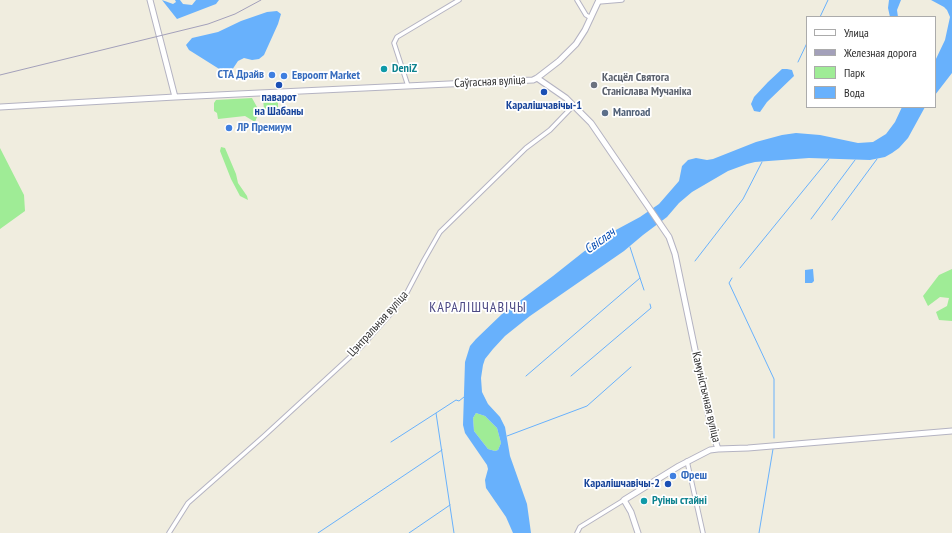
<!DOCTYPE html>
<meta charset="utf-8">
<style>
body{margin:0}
#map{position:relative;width:952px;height:533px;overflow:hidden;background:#f0eddf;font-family:"PT Sans Narrow",sans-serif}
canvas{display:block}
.legend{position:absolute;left:806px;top:16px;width:130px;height:92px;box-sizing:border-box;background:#fff;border:1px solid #ababab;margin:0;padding:5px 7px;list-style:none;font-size:12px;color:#2e2e2e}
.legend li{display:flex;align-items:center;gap:8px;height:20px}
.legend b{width:20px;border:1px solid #ababab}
</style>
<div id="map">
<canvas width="952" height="533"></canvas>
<ul class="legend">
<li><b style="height:5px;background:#fff"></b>Улица</li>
<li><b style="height:5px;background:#a3a0ba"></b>Железная дорога</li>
<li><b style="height:11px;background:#9fec96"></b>Парк</li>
<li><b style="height:11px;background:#68b1fc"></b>Вода</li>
</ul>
</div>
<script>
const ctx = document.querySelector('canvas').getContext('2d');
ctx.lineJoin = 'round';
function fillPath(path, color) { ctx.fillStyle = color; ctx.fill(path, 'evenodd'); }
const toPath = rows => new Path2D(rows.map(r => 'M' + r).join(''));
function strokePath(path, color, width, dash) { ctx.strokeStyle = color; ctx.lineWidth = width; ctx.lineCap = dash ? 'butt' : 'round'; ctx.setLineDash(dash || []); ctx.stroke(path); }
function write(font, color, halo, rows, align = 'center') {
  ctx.font = font + ' "PT Sans Narrow",sans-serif'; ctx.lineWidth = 3.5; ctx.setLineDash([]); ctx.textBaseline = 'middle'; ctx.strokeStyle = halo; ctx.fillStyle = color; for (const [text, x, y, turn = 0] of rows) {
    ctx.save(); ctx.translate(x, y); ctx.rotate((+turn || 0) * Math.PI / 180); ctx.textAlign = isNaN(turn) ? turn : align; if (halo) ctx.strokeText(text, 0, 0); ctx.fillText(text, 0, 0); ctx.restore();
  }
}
fillPath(toPath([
 [270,95,274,97,278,101,278,108,268,113,264,109,263,99],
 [252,98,257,107,257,117,255,122,245,116,218,119,217,113,214,111,214,103,216,100],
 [221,147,225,148,236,174,238,183,247,196,248,200,240,196,231,179,220,151],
 [0,148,24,195,25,211,0,229],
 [952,269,952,321,939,320,936,312,947,306,949,298,940,297,928,306,923,296,939,275],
 [476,413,485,416,497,428,501,443,498,450,495,451,488,449,474,431,473,418]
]), '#9fec96');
fillPath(toPath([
 [162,0,173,4,176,2,175,0,180,0,183,4,192,5,196,0,219,0,216,4,177,19],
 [889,0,901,0,897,10,898,17,890,17,888,8],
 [931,0,952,0,952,73,935,95,935,61,945,40,950,17,947,10,944,7],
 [277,11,281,14,278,24,264,55,259,59,252,60,244,58,238,61,232,70,224,72,189,50,186,45,192,38,218,32,241,21,267,12],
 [782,69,787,69,792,70,794,76,767,102,760,112,754,111,751,104,754,97,768,82],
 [902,107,925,107,908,138,899,148,892,153,885,157,870,160,809,158,755,162,747,164,728,171,692,192,679,203,667,217,643,235,624,251,530,316,505,336,493,349,485,359,483,365,481,378,482,392,488,404,500,417,505,427,510,456,527,504,531,533,513,533,506,517,486,488,485,480,488,469,487,465,465,433,463,425,465,362,470,346,476,339,502,314,553,276,601,238,640,217,659,204,679,181,682,166,688,160,696,158,707,160,713,159,756,142,782,135,796,133,820,135,858,143,873,142,886,134,895,122],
 [476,413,485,416,497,428,501,443,498,450,495,451,488,449,474,431,473,418],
 [813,269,814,281,812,283,805,283,805,270]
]), '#68b1fc');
strokePath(toPath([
 [820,17,828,0],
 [798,62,807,43],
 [811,219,855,160],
 [832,220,877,159],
 [695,261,743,199,762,162],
 [740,268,829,159],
 [640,278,644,290],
 [732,278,729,283,774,379,774,438],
 [526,376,640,278,630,247],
 [571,376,651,308,650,304],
 [507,436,587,406,631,367],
 [391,442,436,413],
 [318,533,442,450],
 [409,533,450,505],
 [454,533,436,413,456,400,459,401,464,397],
 [759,533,773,449]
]), '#68b1fc', 1);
const street = toPath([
 [577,0,586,15,591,18],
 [598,2,622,0],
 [408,86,394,43,397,37,459,0],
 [687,461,703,533],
 [169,533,188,503,264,436,362,346,403,300,424,260,440,232,526,148,550,130,574,105],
 [577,533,580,527,624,500]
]);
const secondary = toPath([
 [150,0,175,97],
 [537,78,566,98,591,123,669,237,675,254,712,431,718,449],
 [0,107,175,97,533,80,537,78,559,61,576,44,585,30,599,0],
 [638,533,631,512,624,500,679,466,710,450,718,449,748,448,952,431]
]);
strokePath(street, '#b4b3c2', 5.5);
strokePath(secondary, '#b4b3c2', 7);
strokePath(street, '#fff', 3.5);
strokePath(secondary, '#fff', 5);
strokePath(toPath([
 [0,75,208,24,235,14,261,0]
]), '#a3a0ba', 1);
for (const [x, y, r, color] of [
 [384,69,4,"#0f9aa8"],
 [272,75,4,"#3f7fe0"],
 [284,76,4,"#3f7fe0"],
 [279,85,4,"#1a4fb4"],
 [594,85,4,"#6b7280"],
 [544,92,4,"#1a4fb4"],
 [605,113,4,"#5c6f8a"],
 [229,128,4,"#3f7fe0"],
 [673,476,4,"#3f7fe0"],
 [668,484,4,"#1a4fb4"],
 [644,501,4,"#0f9aa8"]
]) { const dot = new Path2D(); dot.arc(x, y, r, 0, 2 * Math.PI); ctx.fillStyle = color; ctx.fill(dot); strokePath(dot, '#fff', 1.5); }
write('bold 12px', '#0d838f', '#fff', [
 ["DeniZ",392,69],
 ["Руіны стайні",652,501]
], 'left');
write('bold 12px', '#366cbe', '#fff', [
 ["СТА Драйв",264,75,"right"],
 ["Евроопт Market",292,76],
 ["ЛР Премиум",237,128],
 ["Фреш",681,476]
], 'left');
write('bold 12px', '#5b616d', '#fff', [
 ["Касцёл Святога",602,78],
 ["Станіслава Мучаніка",602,92]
], 'left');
write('12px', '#2e2e2e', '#fff', [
 ["Саўгасная вуліца",490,82,-3],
 ["Цэнтральная вуліца",378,324,-48],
 ["Камуністычная вуліца",706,397,77]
]);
write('bold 12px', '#164399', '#fff', [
 ["паварот",279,98],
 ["на Шабаны",279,112],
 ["Каралішчавічы-1",544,106],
 ["Каралішчавічы-2",660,484,"right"]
]);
write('bold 12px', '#4e5e75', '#fff', [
 ["Manroad",613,113]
], 'left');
write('italic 13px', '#0048af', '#fff', [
 ["Свіслач",600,241,-36]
]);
ctx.letterSpacing = '1px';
write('14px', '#4b4884', '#fff', [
 ["КАРАЛІШЧАВІЧЫ",478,308]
]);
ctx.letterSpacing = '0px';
</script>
